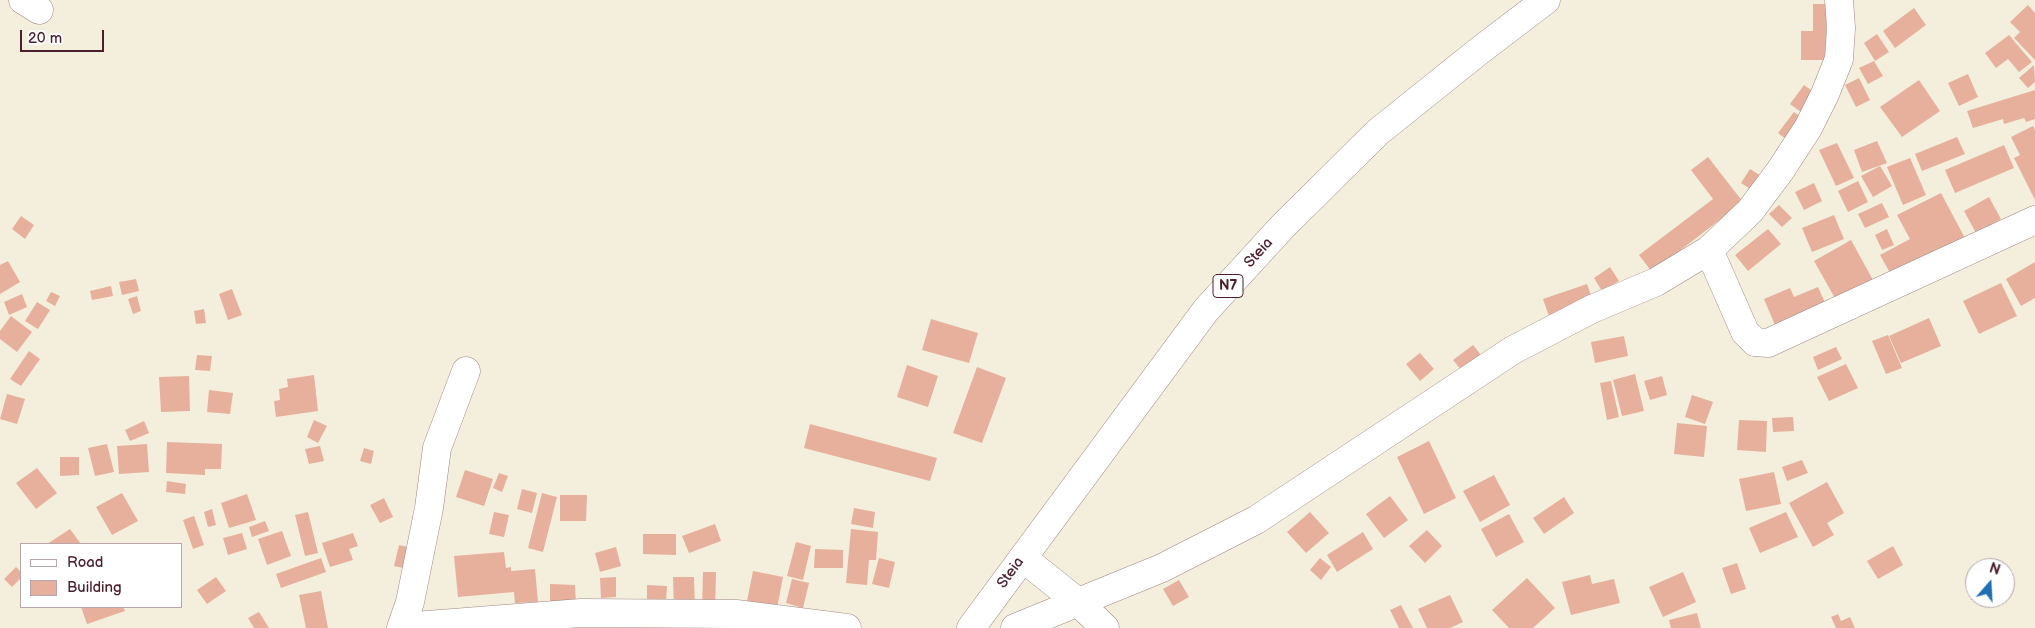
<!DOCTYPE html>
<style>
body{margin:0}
#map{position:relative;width:2035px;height:628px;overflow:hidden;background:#f3efdc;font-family:"Balsamiq Sans",sans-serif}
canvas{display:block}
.legend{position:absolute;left:20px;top:543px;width:162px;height:65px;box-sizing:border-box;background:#fff;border:1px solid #b7a5aa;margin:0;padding:6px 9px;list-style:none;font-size:15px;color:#4a1f2b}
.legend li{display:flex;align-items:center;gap:10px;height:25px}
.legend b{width:25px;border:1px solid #b7a5aa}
.north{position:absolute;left:1965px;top:558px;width:50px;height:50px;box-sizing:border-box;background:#fff;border:1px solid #b7a5aa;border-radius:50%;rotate:19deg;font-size:14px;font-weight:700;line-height:20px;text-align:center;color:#4a1f2b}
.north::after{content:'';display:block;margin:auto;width:18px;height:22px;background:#1f6fb2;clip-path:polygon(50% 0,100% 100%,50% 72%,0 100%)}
.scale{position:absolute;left:20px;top:30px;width:84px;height:22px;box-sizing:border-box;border:2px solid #4a1f2b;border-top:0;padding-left:6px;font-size:15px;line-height:18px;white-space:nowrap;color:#4a1f2b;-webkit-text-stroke:4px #fff;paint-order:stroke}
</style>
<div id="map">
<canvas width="2035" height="628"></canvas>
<ul class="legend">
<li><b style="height:6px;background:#fff"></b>Road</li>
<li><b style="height:14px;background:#e7b09c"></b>Building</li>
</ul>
<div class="north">N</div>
<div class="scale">20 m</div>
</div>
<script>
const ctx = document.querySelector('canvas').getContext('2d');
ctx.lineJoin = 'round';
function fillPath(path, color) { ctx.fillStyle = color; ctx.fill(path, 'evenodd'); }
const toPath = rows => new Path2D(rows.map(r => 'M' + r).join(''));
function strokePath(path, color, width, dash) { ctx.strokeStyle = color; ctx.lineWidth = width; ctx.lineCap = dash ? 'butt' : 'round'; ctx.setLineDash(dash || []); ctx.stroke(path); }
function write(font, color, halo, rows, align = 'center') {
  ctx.font = font + ' "Balsamiq Sans",sans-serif'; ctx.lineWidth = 4.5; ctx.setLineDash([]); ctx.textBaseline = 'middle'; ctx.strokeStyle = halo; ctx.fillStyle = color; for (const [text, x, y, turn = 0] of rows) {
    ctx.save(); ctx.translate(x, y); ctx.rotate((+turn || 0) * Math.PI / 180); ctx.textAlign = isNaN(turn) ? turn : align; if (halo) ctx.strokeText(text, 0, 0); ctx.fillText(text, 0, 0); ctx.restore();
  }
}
fillPath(toPath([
 [1813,4,1826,4,1826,60,1801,60,1801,31,1813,31],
 [2028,5,2035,13,2035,60,2014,38,2020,32,2010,22],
 [1914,8,1926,25,1895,48,1883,31],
 [1877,34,1889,52,1875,61,1864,43],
 [2009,35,2032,62,2019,72,2008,59,1996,68,1985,53],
 [1874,61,1883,76,1868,84,1859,68],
 [2034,65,2035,82,2028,88,2019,78],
 [1968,74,1978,97,1959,106,1948,83],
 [1859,78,1870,100,1856,107,1845,85],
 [1919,80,1940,111,1902,137,1880,107],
 [1804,85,1822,98,1808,117,1790,104],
 [2035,90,2035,119,2026,122,2024,118,2004,124,2003,119,1973,128,1967,111],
 [1794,112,1807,121,1791,143,1778,133],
 [2033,126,2035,130,2035,200,2014,158,2020,155,2011,137],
 [1957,137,1965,154,1922,171,1915,154],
 [1877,141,1887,163,1862,172,1854,150],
 [1837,143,1854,178,1836,186,1819,150],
 [2004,145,2014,168,1955,193,1945,170],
 [1708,157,1743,202,1652,272,1639,255,1713,199,1691,170],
 [1910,158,1926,195,1903,205,1887,167],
 [1880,166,1892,186,1873,197,1861,176],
 [1750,169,1761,176,1752,190,1741,183],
 [1858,181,1868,202,1848,212,1838,191],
 [1814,183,1822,201,1804,210,1795,192],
 [1941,193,1967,242,1894,280,1880,255,1910,239,1897,215],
 [1989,197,2001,219,1976,233,1964,211],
 [1882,203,1889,217,1865,228,1858,214],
 [1779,205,1792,218,1782,227,1769,214],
 [1834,215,1844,239,1812,252,1802,228],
 [21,216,34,225,25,239,12,229],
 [1768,229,1781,244,1748,271,1735,255],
 [1887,229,1894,245,1882,250,1875,235],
 [1851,240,1873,280,1836,300,1814,261],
 [8,261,20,282,0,294,0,265],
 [2035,262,2035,298,2021,306,2006,279],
 [1610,267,1619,281,1602,291,1594,278],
 [136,279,139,291,122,295,119,282],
 [2001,283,2017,316,1979,334,1963,301],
 [1587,284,1593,301,1549,316,1543,299],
 [111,286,113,296,92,300,90,291],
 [1818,287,1826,305,1775,325,1764,299,1790,288,1794,297],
 [232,289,242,315,228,320,219,294],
 [51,292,60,296,55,306,46,301],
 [22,294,27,307,9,315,4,302],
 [137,296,141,311,133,314,128,299],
 [37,302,50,310,38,329,25,321],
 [204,309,206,323,196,324,194,311],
 [11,316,32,332,17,352,0,339,0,331],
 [1929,318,1941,346,1901,363,1889,336],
 [931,319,978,333,969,363,922,350],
 [1888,335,1902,368,1886,374,1872,341],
 [1624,336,1628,356,1595,363,1591,342],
 [1473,345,1485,360,1465,375,1453,360],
 [1836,347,1842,359,1818,370,1813,357],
 [29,351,40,359,21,386,10,379],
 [1420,353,1434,369,1420,381,1406,364],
 [197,355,212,356,210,371,195,370],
 [1846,364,1858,388,1829,401,1817,377],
 [907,365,938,376,928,407,897,397],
 [977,367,1006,378,982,443,953,433],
 [1635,374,1644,411,1622,416,1613,380],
 [314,375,318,411,276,417,274,401,280,400,279,389,288,387,287,379],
 [189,376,190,411,161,412,159,377],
 [1662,376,1667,395,1650,400,1644,381],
 [1611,381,1619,417,1607,420,1600,383],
 [209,390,233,393,230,414,207,412],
 [7,394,25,399,17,424,0,419],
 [1692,395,1713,402,1705,424,1685,417],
 [1793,417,1794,431,1773,432,1772,418],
 [314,420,327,426,318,443,307,437],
 [1739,420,1767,421,1766,452,1737,450],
 [144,421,149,433,130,441,125,430],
 [1677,423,1707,426,1704,457,1674,454],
 [810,424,937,458,930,481,804,448],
 [1429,441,1456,498,1424,514,1397,457],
 [167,442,222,444,221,469,205,469,205,475,166,473],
 [107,444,114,472,95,476,88,448],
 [147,444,149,472,119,474,117,446],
 [320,446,324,461,309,464,305,449],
 [364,448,374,451,371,464,360,461],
 [60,457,79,457,79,475,60,476],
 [1802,460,1808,473,1787,481,1782,467],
 [37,468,57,493,36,509,16,483],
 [465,470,493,479,484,506,456,497],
 [1774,472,1781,504,1746,511,1739,479],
 [499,473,508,476,502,492,493,488],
 [1494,475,1510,505,1480,522,1463,491],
 [167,481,186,484,185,494,166,492],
 [1827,482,1844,513,1827,523,1834,535,1813,547,1789,503],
 [522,489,537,493,532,513,517,509],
 [122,493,138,521,112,535,96,507],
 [542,493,557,497,543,552,528,548],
 [247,494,256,520,229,528,221,503],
 [560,495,587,495,586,521,560,521],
 [1390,496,1408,520,1384,538,1366,514],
 [1564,497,1574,513,1544,534,1533,518],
 [384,498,393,517,380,523,370,505],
 [854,508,875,512,873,528,851,524],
 [212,509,216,525,208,527,204,512],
 [308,512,318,553,305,556,295,515],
 [494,512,509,515,504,537,489,534],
 [1310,512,1329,533,1306,553,1287,532],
 [1786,512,1798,537,1760,553,1749,528],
 [1509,514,1524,542,1496,557,1481,529],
 [194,516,204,545,193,549,183,520],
 [265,521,269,531,252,537,249,527],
 [715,524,721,541,689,553,682,536],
 [70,529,81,544,47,544],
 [851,529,878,532,876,560,869,560,867,585,846,583],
 [1427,530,1442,546,1425,563,1409,546],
 [282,531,291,556,267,565,258,539],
 [1363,532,1373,549,1337,572,1327,555],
 [242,533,247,549,228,555,223,538],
 [353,533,358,546,349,549,353,560,330,567,322,543],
 [643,534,676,534,676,555,643,554],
 [796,542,811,546,803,580,787,576],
 [399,545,412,548,408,569,394,566],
 [1893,546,1903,565,1878,579,1867,561],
 [616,547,621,566,600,572,595,553],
 [815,549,843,550,843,568,814,568],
 [504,552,506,568,511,567,511,571,535,569,538,602,515,603,514,592,458,597,454,556],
 [321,558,326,572,281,588,276,574],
 [879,558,895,562,889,588,872,584],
 [1320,558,1331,567,1321,580,1310,570],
 [1737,563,1746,589,1731,594,1722,568],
 [16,567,21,572,21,578,12,587,4,579],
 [753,571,783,577,776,613,746,606],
 [703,572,716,572,715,611,702,610],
 [1683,572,1696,602,1663,617,1649,587],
 [1590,575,1592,584,1614,579,1620,603,1571,615,1562,582],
 [216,577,226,591,207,604,197,590],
 [616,577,616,597,601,598,600,578],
 [673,577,694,577,695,610,674,610],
 [1527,578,1555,608,1533,628,1509,628,1492,610],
 [792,579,809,583,803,608,786,603],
 [1179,580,1189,597,1173,606,1163,589],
 [550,584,575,585,576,605,550,605],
 [647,585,667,586,666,603,647,602],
 [321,591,328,628,306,628,299,595],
 [1450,595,1463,622,1450,628,1427,628,1418,609],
 [1401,605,1413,628,1399,628,1390,610],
 [81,607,123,607,125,611,87,624],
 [259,612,269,628,254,628,248,618],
 [1697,613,1701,628,1671,628,1669,620],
 [1838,614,1841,621,1850,617,1855,628,1836,628,1831,617]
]), '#e7b09c');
const minor = toPath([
 [23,0,39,10],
 [1709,250,1745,332,1755,342,1768,343,2035,220],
 [1023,558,1079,603,1105,628],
 [402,627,581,613,736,614,847,628],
 [401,628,410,602,429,508,437,448,466,371],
 [1015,628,1162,568,1256,520,1513,350,1592,309,1656,282,1709,250,1750,211,1780,171,1808,128,1825,94,1839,59,1841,28,1839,0]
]);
const major = toPath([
 [971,628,1206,310,1283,226,1378,132,1479,51,1546,0]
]);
strokePath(minor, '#9e8784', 29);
strokePath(major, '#9e8784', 29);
strokePath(minor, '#fff', 28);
strokePath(major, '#fff', 28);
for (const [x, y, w] of [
 [1228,286,30]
]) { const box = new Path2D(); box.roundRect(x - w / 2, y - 11.5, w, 23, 4); ctx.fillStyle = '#fff'; ctx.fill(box); strokePath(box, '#4a1f2b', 1); }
write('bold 14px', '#4a1f2b', null, [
 ["N7",1228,286]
]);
write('15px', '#4a1f2b', '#fff', [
 ["Steia",1259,253,-48],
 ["Steia",1011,573,-54]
]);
</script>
